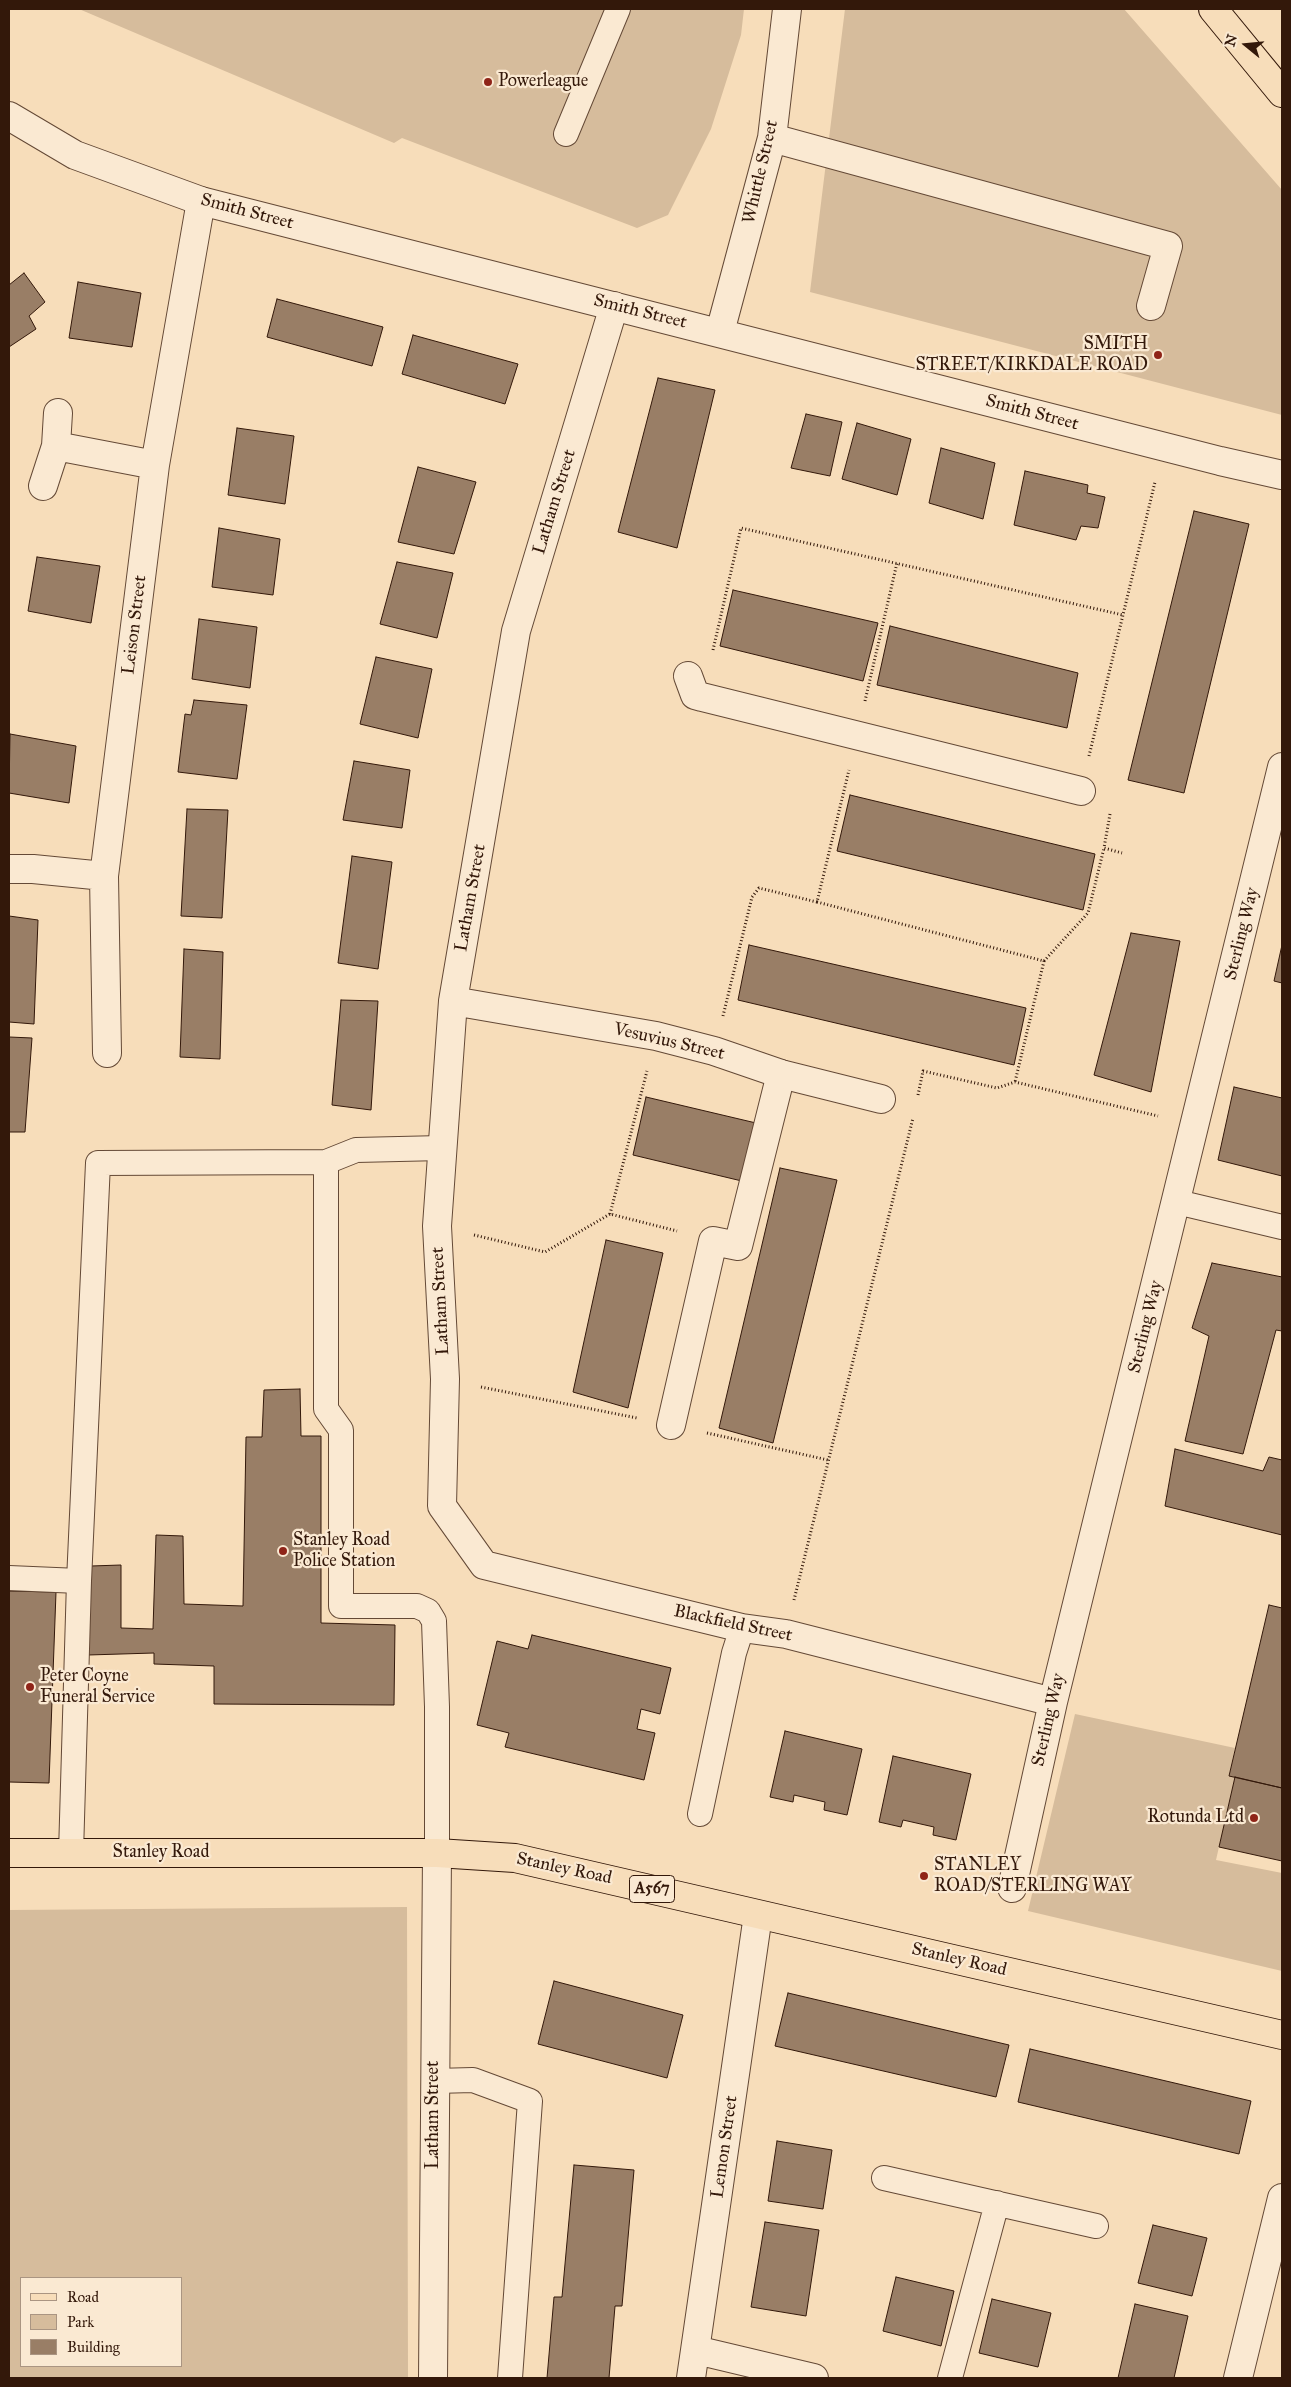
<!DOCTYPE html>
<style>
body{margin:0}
#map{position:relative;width:1291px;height:2387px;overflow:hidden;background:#f7ddba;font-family:"IM FELL Great Primer",serif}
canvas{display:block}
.frame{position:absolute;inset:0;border:10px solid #33180a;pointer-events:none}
.legend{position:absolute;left:20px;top:2277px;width:162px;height:90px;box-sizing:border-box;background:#fae9d2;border:1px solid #aa9582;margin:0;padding:6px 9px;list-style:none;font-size:15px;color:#33180a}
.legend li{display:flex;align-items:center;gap:10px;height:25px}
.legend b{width:25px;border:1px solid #aa9582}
.north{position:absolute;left:1221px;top:20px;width:50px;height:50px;-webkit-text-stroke:4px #fae9d2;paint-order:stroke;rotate:287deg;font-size:14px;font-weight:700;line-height:20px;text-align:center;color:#33180a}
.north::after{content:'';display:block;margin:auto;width:18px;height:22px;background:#33180a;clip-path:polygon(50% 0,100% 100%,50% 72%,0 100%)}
</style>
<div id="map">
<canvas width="1291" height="2387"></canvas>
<div class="frame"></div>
<ul class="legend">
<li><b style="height:6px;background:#f7ddba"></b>Road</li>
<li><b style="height:14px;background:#d6bc9c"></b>Park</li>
<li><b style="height:14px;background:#997e66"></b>Building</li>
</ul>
<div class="north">N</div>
</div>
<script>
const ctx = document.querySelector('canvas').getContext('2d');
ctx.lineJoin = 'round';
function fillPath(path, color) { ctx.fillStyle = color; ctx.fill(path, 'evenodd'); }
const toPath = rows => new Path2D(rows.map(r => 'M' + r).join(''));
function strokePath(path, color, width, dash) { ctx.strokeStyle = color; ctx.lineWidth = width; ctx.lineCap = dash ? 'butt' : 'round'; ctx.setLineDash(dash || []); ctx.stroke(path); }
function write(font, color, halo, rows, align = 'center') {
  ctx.font = font + ' "IM FELL Great Primer",serif'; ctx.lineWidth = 4.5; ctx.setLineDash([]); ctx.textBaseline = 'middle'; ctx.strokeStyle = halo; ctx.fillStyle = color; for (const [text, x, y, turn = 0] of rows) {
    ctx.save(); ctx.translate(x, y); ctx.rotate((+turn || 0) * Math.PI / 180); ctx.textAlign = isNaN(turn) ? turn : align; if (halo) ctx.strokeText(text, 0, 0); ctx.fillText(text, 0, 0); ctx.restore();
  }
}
fillPath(toPath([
 [79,9,744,9,741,35,711,129,668,215,637,228,402,138,394,143],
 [845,9,1124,9,1282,190,1282,415,810,292],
 [1075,1714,1235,1748,1229,1775,1235,1777,1216,1860,1282,1873,1282,1971,1028,1911],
 [407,1907,408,2378,9,2378,9,1910],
 [181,2278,181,2366,21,2366,21,2278]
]), '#d6bc9c');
const building = toPath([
 [24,273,45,302,29,316,36,329,9,347,9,285,24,273],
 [78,282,141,293,132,347,69,338,78,282],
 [277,299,383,327,372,366,267,337,277,299],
 [413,335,518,364,505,404,402,374,413,335],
 [658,378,715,390,677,548,618,532,658,378],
 [806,414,842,422,830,476,791,468,806,414],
 [857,423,911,439,897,495,842,479,857,423],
 [237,428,294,436,285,504,228,495,237,428],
 [941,448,995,463,983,519,929,503,941,448],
 [418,467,476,482,454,554,398,542,418,467],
 [1025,471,1088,485,1087,493,1105,497,1098,528,1081,526,1076,540,1014,525,1025,471],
 [1194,511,1249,524,1184,793,1128,780,1194,511],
 [219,528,280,539,273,595,212,587,219,528],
 [37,557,100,566,91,623,28,611,37,557],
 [397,562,453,573,437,638,380,624,397,562],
 [733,590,878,623,863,681,720,646,733,590],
 [199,619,257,627,250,688,192,679,199,619],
 [890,626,1078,673,1067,728,877,685,890,626],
 [376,657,432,669,418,738,360,724,376,657],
 [194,700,247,705,237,779,178,772,185,714,191,715,194,700],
 [10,734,76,746,69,803,9,793,10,734],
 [354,761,410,770,402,828,343,820,354,761],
 [850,795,1095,854,1083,910,837,851,850,795],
 [187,809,228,810,222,918,181,916,187,809],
 [352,856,392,862,378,969,338,963,352,856],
 [9,916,38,920,34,1024,9,1022,9,916],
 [1131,933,1180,941,1151,1092,1094,1075,1131,933],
 [749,945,1026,1008,1014,1065,738,1000,749,945],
 [1282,945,1282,983,1274,981,1282,945],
 [184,949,223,952,220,1059,180,1057,184,949],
 [341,1000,378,1001,371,1110,332,1105,341,1000],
 [9,1037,32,1038,25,1132,9,1132,9,1037],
 [1234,1087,1282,1098,1282,1176,1218,1160,1234,1087],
 [646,1097,756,1123,746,1182,633,1155,646,1097],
 [780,1168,837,1180,773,1443,719,1428,780,1168],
 [606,1240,663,1253,628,1408,573,1392,606,1240],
 [1212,1263,1282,1277,1282,1331,1276,1330,1243,1454,1185,1441,1209,1336,1192,1328,1212,1263],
 [300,1389,301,1436,321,1436,321,1623,395,1625,394,1705,214,1704,214,1666,154,1664,154,1653,88,1655,91,1566,121,1565,121,1628,153,1629,156,1535,183,1536,184,1604,243,1606,246,1437,262,1437,264,1390,300,1389],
 [1175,1449,1263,1471,1269,1457,1282,1460,1282,1535,1165,1506,1175,1449],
 [9,1591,56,1592,49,1783,9,1782,9,1591],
 [1269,1605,1282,1608,1282,1788,1229,1776,1269,1605],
 [532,1635,671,1668,660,1714,641,1709,637,1729,655,1733,644,1780,505,1747,509,1733,477,1725,497,1641,528,1649,532,1635],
 [785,1731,862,1749,847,1815,824,1810,825,1802,794,1795,793,1802,770,1797,785,1731],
 [893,1756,971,1774,956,1840,933,1835,934,1827,903,1820,901,1827,879,1822,893,1756],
 [1235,1777,1282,1788,1282,1861,1219,1847,1235,1777],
 [554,1981,683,2015,667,2078,538,2044,554,1981],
 [788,1993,1009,2045,996,2097,775,2046,788,1993],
 [1030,2049,1251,2101,1239,2154,1018,2102,1030,2049],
 [777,2141,832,2150,823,2209,768,2201,777,2141],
 [574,2165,634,2170,622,2306,615,2306,609,2378,547,2378,554,2297,562,2297,574,2165],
 [765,2222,819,2230,806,2316,751,2307,765,2222],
 [1153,2225,1207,2238,1192,2296,1138,2283,1153,2225],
 [896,2277,954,2291,941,2346,883,2331,896,2277],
 [992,2299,1051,2313,1038,2367,979,2353,992,2299],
 [1135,2304,1188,2316,1174,2378,1118,2378,1135,2304]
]);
fillPath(building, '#997e66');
strokePath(building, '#33180a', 1);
const service = toPath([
 [566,134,618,9],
 [1177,1202,1282,1227],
 [9,1578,79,1581],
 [700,1814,734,1653,742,1628],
 [71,1853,79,1581,98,1163,326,1162],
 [437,1853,437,1707,434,1621,428,1611,417,1606,341,1606,341,1430,326,1409,326,1162,356,1150,442,1148],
 [435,2081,473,2080,530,2101,510,2378],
 [884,2178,1096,2226],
 [950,2378,997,2203]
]);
const pedestrian = toPath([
 [688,676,695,695,702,697,1081,791],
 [671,1425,713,1241,738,1246,781,1074]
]);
const minor = toPath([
 [772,138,1168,246,1151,306],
 [614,306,516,631,453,1001,437,1226,445,1379,442,1506,484,1565,742,1628,786,1634,1053,1702],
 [720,332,772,138,787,9],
 [56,446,155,465],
 [43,486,56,446,58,413],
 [9,869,33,869,104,876],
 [453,1001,656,1036,714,1051,781,1074,881,1099],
 [107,1053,104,876,155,465,201,201],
 [1012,1888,1053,1702,1282,767],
 [696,2350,814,2378],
 [433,2378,437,1853],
 [691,2378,758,1915],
 [1238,2378,1282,2198]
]);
const tertiary = toPath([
 [9,116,75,155,201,201,1220,461,1282,475]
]);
const primary = toPath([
 [9,1853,437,1853,515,1858,1282,2035]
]);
const trunk = toPath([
 [1213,9,1282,93]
]);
strokePath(service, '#644936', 26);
strokePath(pedestrian, '#644936', 30);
strokePath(minor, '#644936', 30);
strokePath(tertiary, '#644936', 30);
strokePath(primary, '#33180a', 30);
strokePath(trunk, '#33180a', 30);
strokePath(toPath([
 [713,650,741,528,1123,615],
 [865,701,897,563],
 [1089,756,1155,482],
 [1110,814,1104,848,1122,853],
 [817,902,1044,961,1015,1082],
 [1044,961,1088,913,1104,848],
 [723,1016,752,897,759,888,817,902,849,770],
 [918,1095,923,1071,997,1088,1015,1082,1158,1116],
 [610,1214,647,1071],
 [474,1235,545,1252,610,1214,677,1231],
 [481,1387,637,1418],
 [707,1433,828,1460],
 [794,1600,913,1118]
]), '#33180a', 3, [1, 2.5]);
strokePath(service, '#fae9d2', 24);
strokePath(pedestrian, '#fae9d2', 28);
strokePath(minor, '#fae9d2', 28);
strokePath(tertiary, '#fae9d2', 28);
strokePath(primary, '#f7ddba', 28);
strokePath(trunk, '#f7ddba', 28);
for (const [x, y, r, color] of [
 [488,82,5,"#8f2418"],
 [1158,355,5,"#8f2418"],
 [283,1551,5,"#8f2418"],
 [30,1687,5,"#8f2418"],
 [1254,1818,5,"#8f2418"],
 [924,1876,5,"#8f2418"]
]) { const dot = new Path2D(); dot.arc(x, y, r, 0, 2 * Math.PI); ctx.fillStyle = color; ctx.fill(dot); strokePath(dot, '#fae9d2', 2); }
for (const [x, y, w] of [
 [652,1889,45]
]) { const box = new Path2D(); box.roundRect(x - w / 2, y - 13.5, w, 27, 4); ctx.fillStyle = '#fae9d2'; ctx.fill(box); strokePath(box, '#33180a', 1); }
write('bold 16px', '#33180a', null, [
 ["A567",652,1889]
]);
write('18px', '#33180a', '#fae9d2', [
 ["Powerleague",498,82],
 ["SMITH",1148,345,"right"],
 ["STREET/KIRKDALE ROAD",1148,366,"right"],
 ["Stanley Road",293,1541],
 ["Police Station",293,1562],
 ["Peter Coyne",40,1677],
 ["Funeral Service",40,1698],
 ["Rotunda Ltd",1244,1818,"right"],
 ["STANLEY",934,1866],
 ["ROAD/STERLING WAY",934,1887]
], 'left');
write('18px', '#33180a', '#fae9d2', [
 ["Whittle Street",761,172,-77],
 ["Smith Street",247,212,15],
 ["Smith Street",640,312,14],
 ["Smith Street",1032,413,15],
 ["Latham Street",555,502,-73],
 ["Leison Street",135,625,-83],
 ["Latham Street",471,898,-80],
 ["Sterling Way",1242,934,-76],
 ["Vesuvius Street",669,1042,13],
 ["Latham Street",441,1301,-93],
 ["Sterling Way",1146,1327,-76],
 ["Blackfield Street",733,1624,12],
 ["Sterling Way",1049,1720,-77],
 ["Stanley Road",161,1853],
 ["Stanley Road",564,1869,12],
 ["Stanley Road",959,1960,13],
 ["Latham Street",434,2115,-90],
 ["Lemon Street",725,2147,-82]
]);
</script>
